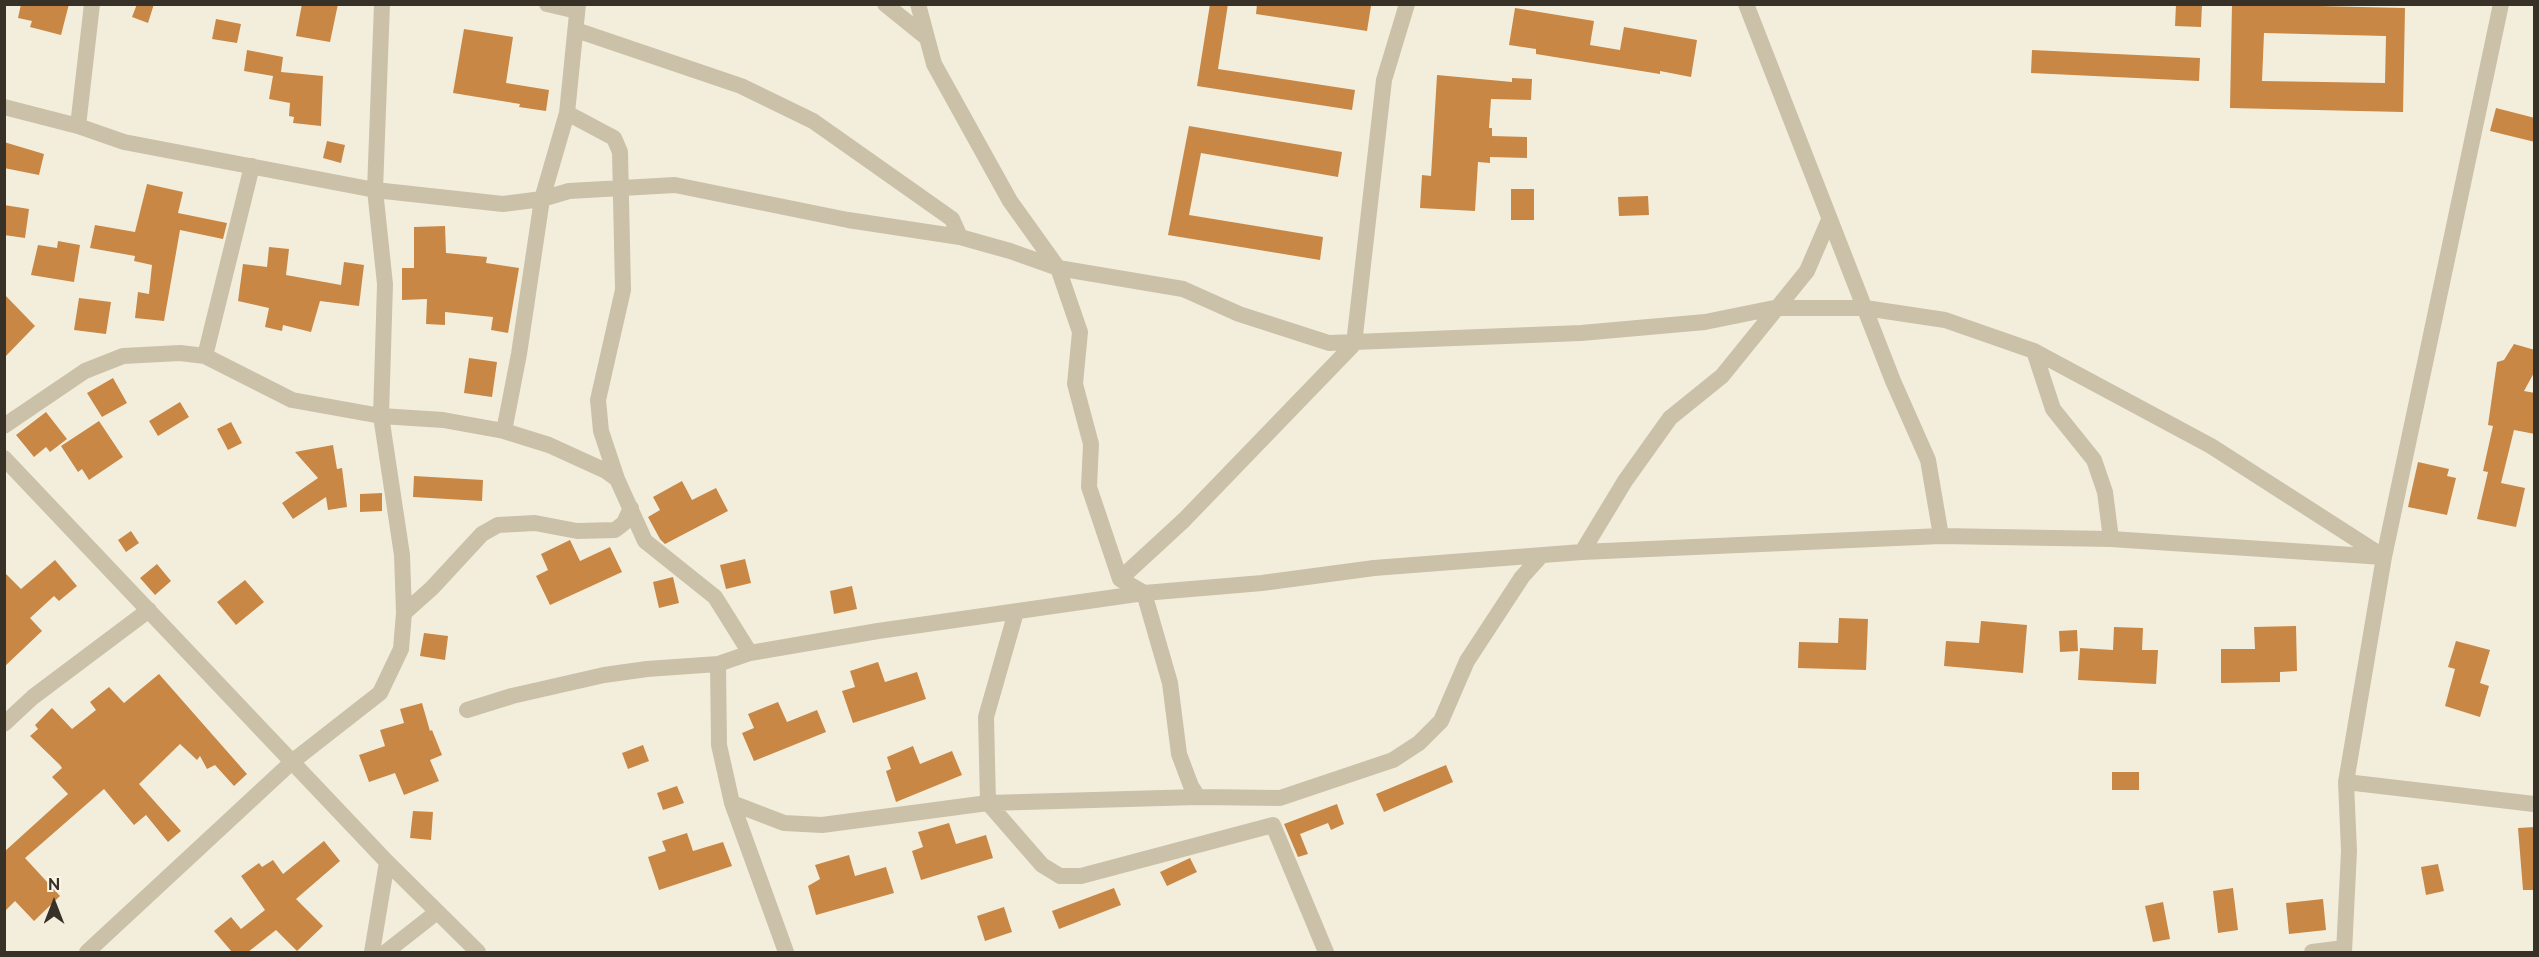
<!DOCTYPE html>
<style>
body{margin:0}
#map{position:relative;width:2539px;height:957px;overflow:hidden;background:#f3eedc;font-family:Raleway,sans-serif}
canvas{display:block}
.frame{position:absolute;inset:0;border:6px solid #383128;pointer-events:none}
.north{position:absolute;left:24px;top:873px;width:60px;height:60px;-webkit-text-stroke:4px #faf7e9;paint-order:stroke;rotate:0deg;font-size:16px;font-weight:700;line-height:24px;text-align:center;color:#383128}
.north::after{content:'';display:block;margin:auto;width:21px;height:27px;background:#383128;clip-path:polygon(50% 0,100% 100%,50% 72%,0 100%)}
</style>
<div id="map">
<canvas width="2539" height="957"></canvas>
<div class="frame"></div>
<div class="north">N</div>
</div>
<script>
const ctx = document.querySelector('canvas').getContext('2d');
ctx.lineJoin = 'round';
function fillPath(path, color) { ctx.fillStyle = color; ctx.fill(path, 'evenodd'); }
const toPath = rows => new Path2D(rows.map(r => 'M' + r).join(''));
function strokePath(path, color, width, dash) { ctx.strokeStyle = color; ctx.lineWidth = width; ctx.lineCap = dash ? 'butt' : 'round'; ctx.setLineDash(dash || []); ctx.stroke(path); }
fillPath(toPath([
 [21,4,69,4,61,35,30,27,32,21,18,18],
 [137,4,154,4,148,23,132,17],
 [302,4,338,4,330,42,296,36],
 [1210,4,1228,4,1218,69,1355,90,1352,110,1197,86],
 [1257,4,1360,4,1371,6,1367,31,1256,14],
 [2176,4,2202,4,2201,27,2175,26],
 [2232,4,2405,8,2403,112,2230,108],
 [2264,33,2386,36,2385,83,2262,81],
 [1515,8,1594,21,1590,45,1620,50,1624,27,1697,40,1691,77,1660,71,1660,74,1536,54,1536,49,1509,45],
 [216,19,241,24,237,43,212,39],
 [464,29,513,37,506,83,549,90,546,111,519,107,520,104,453,93],
 [247,50,283,57,281,72,323,76,321,126,293,123,294,117,289,116,290,103,269,99,273,76,244,71],
 [2032,50,2200,58,2199,81,2031,73],
 [1437,75,1512,82,1512,78,1532,79,1531,100,1491,99,1489,128,1492,128,1492,136,1527,137,1527,158,1490,157,1490,163,1478,162,1475,211,1420,208,1422,175,1431,176],
 [2496,108,2535,118,2535,142,2490,131],
 [1189,126,1342,152,1338,177,1201,153,1189,215,1323,237,1320,260,1168,235],
 [327,141,345,145,341,163,323,158],
 [4,142,44,154,39,175,4,168],
 [147,184,183,192,178,213,227,223,223,239,180,230,164,321,135,318,138,292,149,294,152,265,134,261,135,256,90,248,95,225,135,232],
 [1511,189,1534,189,1534,220,1511,220],
 [1648,196,1649,215,1619,216,1618,197],
 [4,205,29,209,25,238,4,235],
 [445,226,446,253,487,257,486,263,519,268,508,333,491,330,493,317,445,312,445,325,426,324,427,299,402,300,402,268,414,268,414,227],
 [58,241,80,245,74,282,31,275,38,245,57,248],
 [269,247,289,249,286,275,341,285,344,262,364,265,359,306,320,301,311,332,283,325,282,331,265,327,269,308,238,301,243,264,267,267],
 [4,294,35,326,4,358],
 [79,298,111,302,106,334,74,330],
 [2514,344,2535,350,2535,371,2524,391,2535,393,2535,434,2514,430,2501,483,2525,488,2516,527,2477,519,2488,472,2483,471,2493,426,2488,425,2497,362,2504,360],
 [469,358,497,362,492,397,464,393],
 [113,378,127,403,102,417,87,393],
 [180,402,189,417,158,436,149,421],
 [46,412,67,439,50,452,46,447,34,457,16,435],
 [99,421,123,457,89,480,82,469,78,472,61,446],
 [231,422,242,443,228,450,217,429],
 [333,445,337,469,342,468,347,507,328,510,326,497,293,519,282,503,318,478,295,452],
 [2418,462,2449,469,2447,476,2456,478,2447,515,2408,507],
 [414,476,483,480,482,501,413,497],
 [682,481,692,500,716,488,728,511,665,544,660,539,648,517,660,510,653,497],
 [382,493,382,511,360,512,360,494],
 [131,531,139,543,126,552,118,540],
 [570,540,580,561,610,547,622,572,550,605,536,576,548,570,541,554],
 [745,559,751,583,726,589,720,565],
 [55,560,77,586,59,601,54,596,30,618,42,631,4,667,4,572,21,589],
 [157,564,171,581,155,595,140,578],
 [673,577,679,603,659,608,653,582],
 [245,580,264,602,236,625,217,602],
 [852,586,857,609,834,614,830,591],
 [1839,618,1868,619,1866,670,1798,668,1799,642,1838,643],
 [1981,621,2027,625,2023,673,1944,666,1946,641,1979,643],
 [2296,626,2297,671,2280,672,2280,682,2221,683,2221,649,2255,649,2254,627],
 [2114,627,2143,628,2142,650,2158,650,2156,684,2078,680,2080,648,2113,650],
 [2077,630,2078,651,2060,652,2059,631],
 [424,633,448,636,445,660,420,656],
 [2456,641,2490,650,2480,683,2489,686,2480,717,2445,706,2455,669,2448,667],
 [878,662,885,682,917,672,926,699,853,723,842,691,855,687,850,671],
 [159,674,247,774,234,786,215,765,207,769,200,756,197,760,180,744,139,784,181,831,168,842,146,815,134,825,104,789,25,858,60,896,34,921,15,901,4,912,4,852,68,794,52,777,62,768,60,765,30,736,38,729,35,725,52,708,72,729,96,710,90,702,109,687,124,703],
 [778,702,787,722,817,710,826,732,754,761,742,733,754,728,748,714],
 [422,703,430,731,432,730,442,755,430,760,439,781,404,795,395,773,369,782,359,755,385,746,380,730,404,723,400,709],
 [643,745,649,761,628,769,622,753],
 [913,746,920,764,952,751,962,775,896,802,886,771,891,769,887,757],
 [1446,765,1453,782,1384,812,1376,794],
 [2112,772,2139,772,2139,790,2112,790],
 [677,786,684,803,663,810,657,793],
 [1337,804,1344,824,1331,830,1328,823,1300,834,1308,854,1298,857,1284,824],
 [413,811,433,812,431,840,410,838],
 [949,823,956,844,986,835,993,858,921,880,912,851,923,847,918,832],
 [2535,827,2535,890,2523,890,2518,828],
 [687,833,693,851,723,842,732,866,659,890,648,857,666,851,662,841],
 [324,841,340,861,296,899,323,926,297,951,276,930,248,952,232,952,214,931,231,917,241,929,265,910,241,876,259,863,262,867,273,860,283,874],
 [849,855,855,876,886,867,894,893,816,915,808,886,820,879,815,865],
 [1190,858,1197,872,1167,886,1160,872],
 [2438,864,2444,891,2426,895,2421,867],
 [1114,888,1121,905,1059,929,1052,911],
 [2233,888,2238,930,2218,933,2213,891],
 [2323,899,2326,930,2289,934,2286,903],
 [2163,902,2170,939,2153,942,2145,906],
 [1004,907,1012,932,985,941,977,916]
]), '#c88745');
strokePath(toPath([
 [547,4,577,11],
 [885,4,927,38],
 [918,4,934,64,1010,201,1058,268,1080,332,1075,384,1091,444,1089,487,1120,579,1144,593,1170,683,1179,754,1191,786,1198,797],
 [1746,4,1893,381,1928,460,1941,536],
 [576,30,741,86,813,121,952,219,960,237],
 [4,107,78,126,124,142,375,190,503,204,542,199,569,191,675,185,848,220,960,237,1010,251,1058,268,1183,289,1239,314,1329,343,1581,333,1705,322,1774,308,1865,308,1945,320,2034,351,2211,446,2384,557],
 [567,113,614,138,620,152,623,290,598,400,601,431,617,479,645,541,715,597,750,653],
 [78,126,92,4],
 [2034,351,2053,409,2094,460,2105,492,2111,539],
 [205,356,252,166],
 [4,426,85,371,123,356,180,353,205,356,292,400,381,416,443,420,504,431,549,445,606,471,617,479],
 [504,431,519,354,542,199,567,113,578,4],
 [4,458,387,862,478,952],
 [1582,552,1625,481,1670,418,1722,376,1807,271,1829,220],
 [1120,579,1184,520,1354,344,1384,80,1407,4],
 [1016,612,986,717,988,803,1198,797,1280,798,1393,760,1419,743,1441,721,1467,661,1522,577,1541,556],
 [404,613,432,588,482,534,498,525,535,523,577,531,615,530,624,523,631,508],
 [718,664,719,745,732,803,784,823,822,825,988,803,1042,865,1060,876,1081,876,1273,825,1326,952],
 [467,710,512,696,604,675,647,669,718,664,750,653,878,631,1144,593,1262,583,1374,568,1582,552,1941,536,2111,539,2383,557],
 [4,724,33,697,149,610],
 [2346,782,2534,804],
 [732,803,786,952],
 [87,952,293,761,380,693,401,649,404,613,402,555,381,416,385,284,375,190,382,4],
 [372,952,387,862],
 [386,952,437,912],
 [2312,952,2344,948],
 [2344,952,2349,851,2346,782,2384,557,2501,4]
]), '#cbc1a8', 16);
</script>
